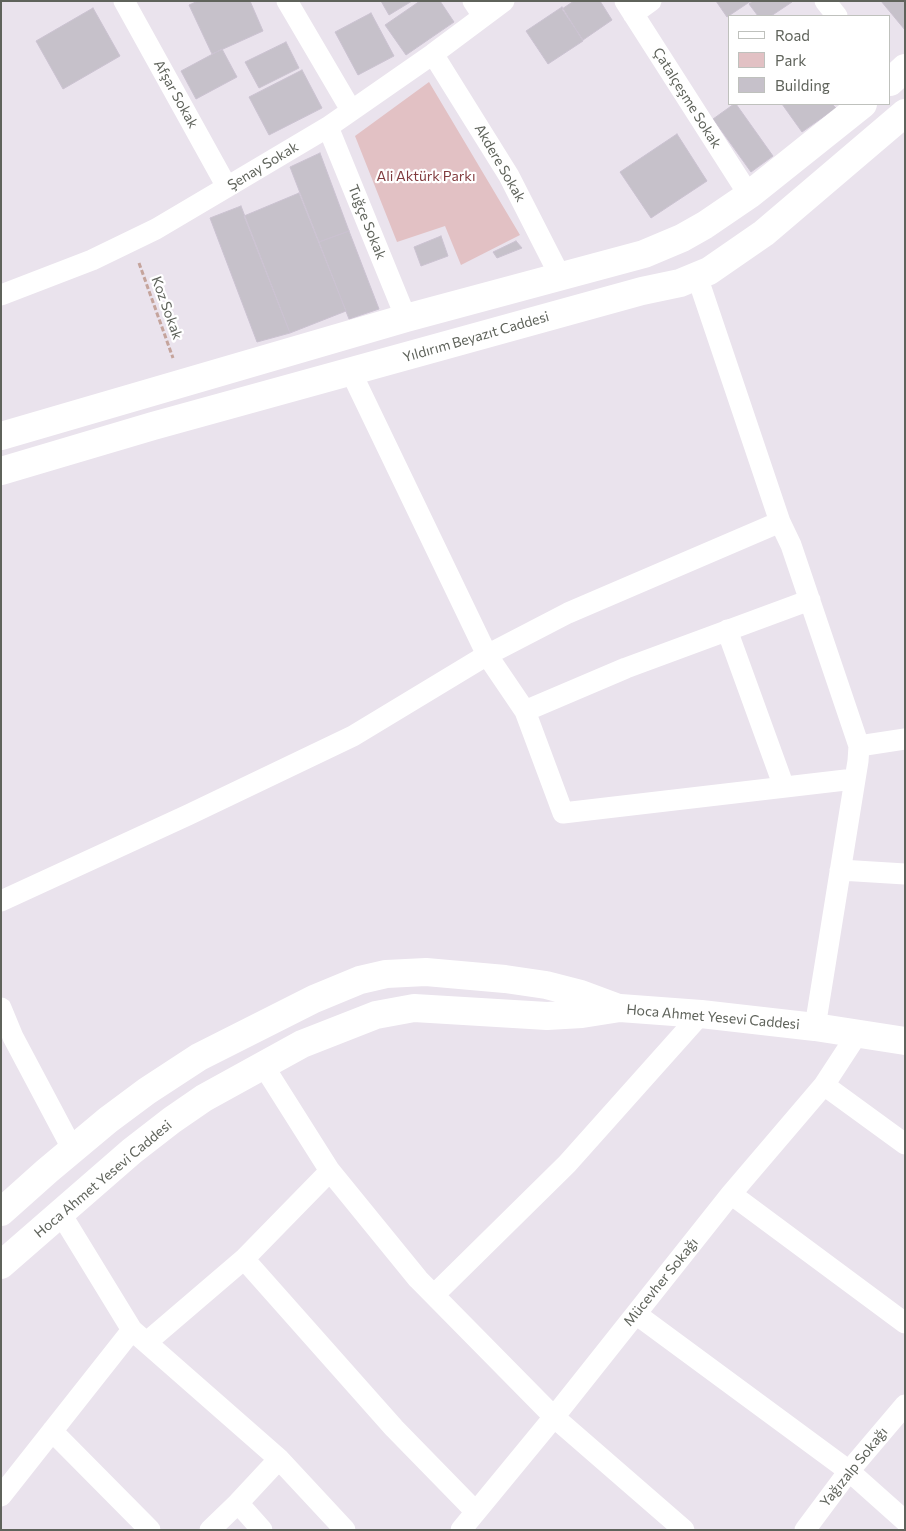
<!DOCTYPE html>
<meta charset="utf-8">
<style>
body{margin:0}
#map{position:relative;width:906px;height:1531px;overflow:hidden;background:#eae3ed;font-family:Commissioner,sans-serif}
canvas{display:block}
.frame{position:absolute;inset:0;border:2px solid #5f635b;pointer-events:none}
.legend{position:absolute;left:728px;top:15px;width:162px;height:90px;box-sizing:border-box;background:#fff;border:1px solid #bfc1bd;margin:0;padding:6px 9px;list-style:none;font-size:15px;color:#5f635b}
.legend li{display:flex;align-items:center;gap:10px;height:25px}
.legend b{width:25px;border:1px solid #bfc1bd}
</style>
<div id="map">
<canvas width="906" height="1531"></canvas>
<div class="frame"></div>
<ul class="legend">
<li><b style="height:6px;background:#fff"></b>Road</li>
<li><b style="height:14px;background:#e2c1c4"></b>Park</li>
<li><b style="height:14px;background:#c6c1ca"></b>Building</li>
</ul>
</div>
<script>
const ctx = document.querySelector('canvas').getContext('2d');
ctx.lineJoin = 'round';
function fillPath(path, color) { ctx.fillStyle = color; ctx.fill(path, 'evenodd'); }
const toPath = rows => new Path2D(rows.map(r => 'M' + r).join(''));
function strokePath(path, color, width, dash) { ctx.strokeStyle = color; ctx.lineWidth = width; ctx.lineCap = dash ? 'butt' : 'round'; ctx.setLineDash(dash || []); ctx.stroke(path); }
function write(font, color, halo, rows, align = 'center') {
  ctx.font = font + ' Commissioner,sans-serif'; ctx.lineWidth = 4.5; ctx.setLineDash([]); ctx.textBaseline = 'middle'; ctx.strokeStyle = halo; ctx.fillStyle = color; for (const [text, x, y, turn = 0] of rows) {
    ctx.save(); ctx.translate(x, y); ctx.rotate((+turn || 0) * Math.PI / 180); ctx.textAlign = isNaN(turn) ? turn : align; if (halo) ctx.strokeText(text, 0, 0); ctx.fillText(text, 0, 0); ctx.restore();
  }
}
fillPath(toPath([
 [429,82,520,235,461,265,445,226,397,242,355,136]
]), '#e2c1c4');
const building = toPath([
 [198,1,250,1,263,31,212,54,189,5,198,1],
 [381,1,412,1,389,15,381,1],
 [420,1,440,1,454,22,406,55,385,25,420,1],
 [574,1,600,1,612,20,583,40,562,9,574,1],
 [716,1,751,1,727,17,716,1],
 [753,1,791,1,792,2,771,16,758,16,749,4,753,1],
 [881,1,905,1,905,30,881,1],
 [562,7,583,41,548,64,526,31,562,7],
 [93,8,120,56,63,89,36,41,93,8],
 [371,13,394,56,358,75,335,32,371,13],
 [286,42,299,68,259,88,245,62,286,42],
 [222,49,237,77,196,99,181,71,222,49],
 [302,70,322,108,269,135,249,97,302,70],
 [734,104,736,104,773,156,751,172,713,119,734,104],
 [782,104,832,104,836,108,802,132,782,104],
 [677,134,707,181,651,218,620,172,677,134],
 [320,153,349,231,319,242,290,167,320,153],
 [299,193,346,311,290,333,244,216,299,193],
 [241,206,290,333,257,342,210,218,241,206],
 [349,231,379,309,349,319,319,242,349,231],
 [441,236,448,256,421,266,414,247,441,236],
 [516,241,522,248,497,258,493,252,516,241]
]);
fillPath(building, '#c6c1ca');
strokePath(building, '#cbc2d1', 1);
strokePath(toPath([
 [139,263,173,358]
]), '#c5a49c', 3, [5, 2.5]);
strokePath(toPath([
 [124,1,227,187],
 [287,1,351,110],
 [473,1,483,16],
 [625,1,749,195],
 [825,1,837,16],
 [633,14,651,1],
 [433,54,509,176,560,276],
 [328,127,406,318],
 [697,276,780,522,791,545,859,746,858,761,815,1027],
 [1,295,92,260,156,229,227,187,328,127,433,54,504,1],
 [351,372,487,655,525,711,563,813,854,779],
 [727,630,784,787],
 [525,711,626,668,810,600],
 [859,746,905,739],
 [840,870,905,874],
 [1,901,188,815,353,736,487,655,568,613,780,522],
 [1,1008,13,1037,73,1150],
 [263,1065,330,1171,418,1279,554,1417,684,1530],
 [824,1085,905,1144],
 [731,1194,905,1323],
 [61,1214,132,1330,279,1459,345,1530],
 [244,1259,394,1428,476,1512],
 [434,1295,567,1164,701,1014],
 [636,1314,849,1471,905,1521],
 [147,1342,244,1259,330,1171],
 [52,1431,150,1530],
 [1,1496,132,1330],
 [238,1503,262,1530],
 [210,1530,238,1503,279,1459],
 [461,1530,554,1417,731,1194,824,1085,858,1033],
 [805,1530,849,1471,905,1405]
]), '#fff', 21);
strokePath(toPath([
 [890,82,905,68],
 [1,436,406,318,644,254,682,238,705,225,749,195,863,104],
 [1,471,153,426,642,291,680,283,709,271,764,233,905,113],
 [1,1212,47,1171,108,1120,147,1091,199,1057,314,999,360,980,386,974,426,972,505,979,546,985,581,994,616,1007],
 [1,1265,132,1151,172,1120,204,1098,302,1044,376,1015,414,1008,547,1016,582,1014,620,1008,701,1014,815,1027,905,1041]
]), '#fff', 28);
write('14px', '#5f635b', '#fff', [
 ["Afşar Sokak",176,94,61],
 ["Çatalçeşme Sokak",687,98,58],
 ["Akdere Sokak",500,163,60],
 ["Şenay Sokak",263,166,-31],
 ["Tuğçe Sokak",367,222,68],
 ["Koz Sokak",167,308,70],
 ["Yıldırım Beyazıt Caddesi",476,337,-16],
 ["Hoca Ahmet Yesevi Caddesi",713,1017,5],
 ["Hoca Ahmet Yesevi Caddesi",103,1179,-40],
 ["Mücevher Sokağı",661,1282,-51],
 ["Yağızalp Sokağı",854,1467,-51]
]);
write('14px', '#813b3e', '#fff', [
 ["Ali Aktürk Parkı",426,176]
]);
</script>
